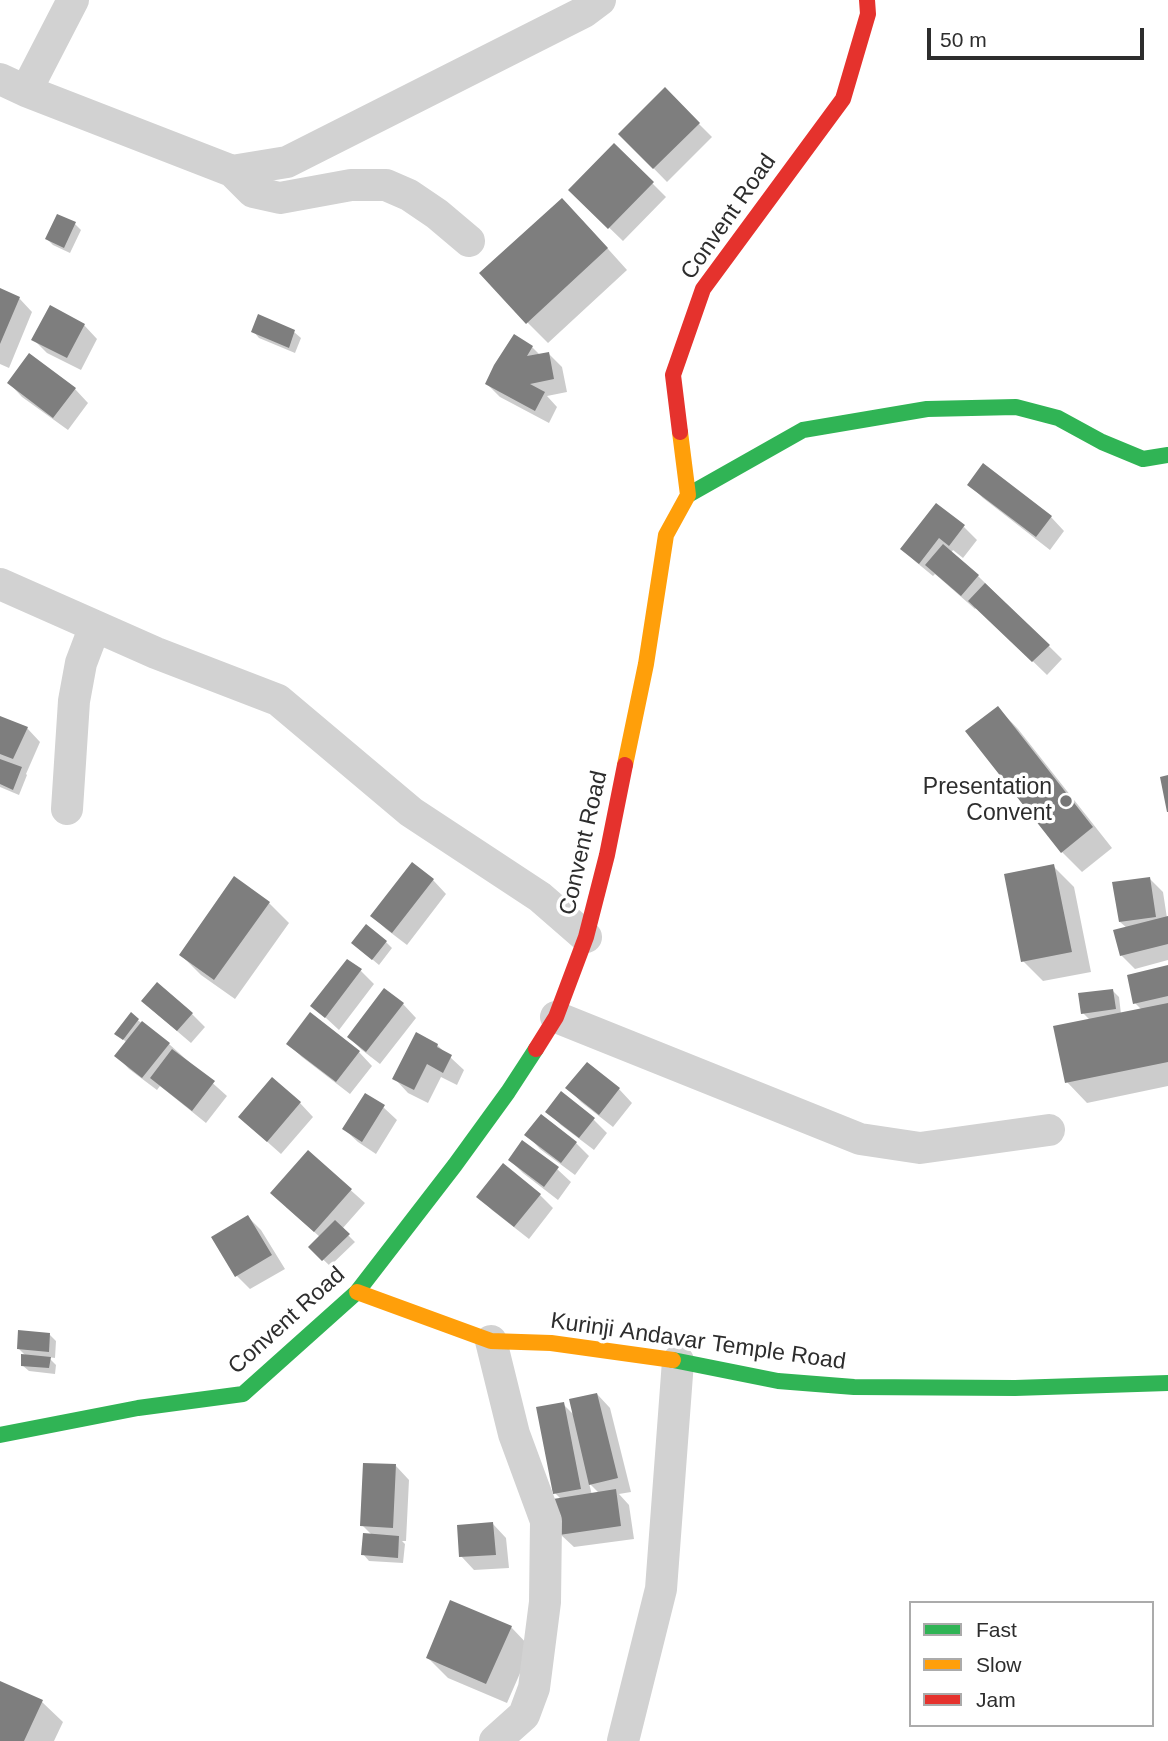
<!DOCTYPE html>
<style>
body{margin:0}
#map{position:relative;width:1168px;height:1741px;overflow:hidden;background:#fff;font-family:Arial,sans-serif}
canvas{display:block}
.legend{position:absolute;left:909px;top:1601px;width:245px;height:126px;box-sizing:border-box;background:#fff;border:2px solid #ababab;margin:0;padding:9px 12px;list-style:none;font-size:21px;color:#2d2d2d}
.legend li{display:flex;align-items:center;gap:14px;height:35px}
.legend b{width:35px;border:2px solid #ababab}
.scale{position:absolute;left:927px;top:28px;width:217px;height:32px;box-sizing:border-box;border:4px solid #2d2d2d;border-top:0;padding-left:9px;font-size:21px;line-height:24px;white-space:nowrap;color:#2d2d2d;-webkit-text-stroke:5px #fff;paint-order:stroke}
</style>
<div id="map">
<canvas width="1168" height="1741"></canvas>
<ul class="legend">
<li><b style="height:9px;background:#30b455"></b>Fast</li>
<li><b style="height:9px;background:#ff9f0a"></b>Slow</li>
<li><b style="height:9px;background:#e5322d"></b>Jam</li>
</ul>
<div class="scale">50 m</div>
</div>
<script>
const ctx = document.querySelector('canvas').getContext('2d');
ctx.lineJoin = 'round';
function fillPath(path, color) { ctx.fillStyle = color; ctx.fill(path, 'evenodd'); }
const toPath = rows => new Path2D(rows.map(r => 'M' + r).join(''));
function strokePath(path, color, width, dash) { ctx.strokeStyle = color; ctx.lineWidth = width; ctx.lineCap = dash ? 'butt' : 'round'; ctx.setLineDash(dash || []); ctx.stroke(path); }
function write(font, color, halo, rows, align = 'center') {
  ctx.font = font + ' Arial,sans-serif'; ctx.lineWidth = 7; ctx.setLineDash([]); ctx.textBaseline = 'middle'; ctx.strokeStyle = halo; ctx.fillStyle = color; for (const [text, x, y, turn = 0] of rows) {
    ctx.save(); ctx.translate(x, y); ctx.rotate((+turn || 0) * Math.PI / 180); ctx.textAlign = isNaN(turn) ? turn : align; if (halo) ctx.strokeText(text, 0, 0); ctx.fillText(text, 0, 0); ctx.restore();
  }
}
fillPath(toPath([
 [665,90,712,137,667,182,620,134],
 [614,145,666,197,623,241,570,190],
 [582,220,627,270,548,343,527,322],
 [75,224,81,230,70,253,53,245,47,239],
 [0,290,19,298,32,312,9,368,0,364],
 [259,317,294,332,301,338,295,353,259,338,253,331],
 [84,325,97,339,81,370,47,353,33,339],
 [532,347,540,355,548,353,562,367,567,392,547,396,557,407,549,423,500,397,487,384],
 [9,383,75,389,88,403,68,430,22,397],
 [969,484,1051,517,1064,531,1050,550,983,498],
 [964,527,977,540,963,558,953,550,951,553,978,576,1062,659,1047,675,977,607,975,609,935,574,933,576,916,562,902,549],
 [998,708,1018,729,1112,848,1082,872,1062,852],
 [0,717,27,728,40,742,26,774,27,775,19,795,0,787],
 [412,865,433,880,446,894,407,945,386,929,372,915],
 [1053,866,1074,887,1091,972,1043,981,1023,961],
 [1149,878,1163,892,1167,918,1168,918,1168,960,1135,969,1121,955,1127,928,1120,922],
 [269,903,289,923,235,999,201,975,181,955],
 [386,942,392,948,379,965,360,949],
 [348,961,361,971,374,984,339,1030,313,1006],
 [1168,967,1168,1086,1087,1103,1067,1082,1090,1020,1083,1013,1112,990,1119,997,1121,1014,1142,1010,1135,1003],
 [143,1001,192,1014,205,1027,191,1043,157,1014],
 [403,1004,416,1018,380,1064,362,1050,349,1037],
 [131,1015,169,1044,227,1096,206,1123,160,1086,157,1090,129,1069,116,1055,126,1042,117,1033],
 [288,1044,359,1052,372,1066,350,1094,302,1057],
 [437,1045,464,1070,457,1085,441,1077,428,1103,408,1093,395,1079],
 [568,1088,619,1089,632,1103,613,1127,581,1102],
 [300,1103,313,1117,281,1154,254,1130],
 [383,1107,397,1120,376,1154,358,1142,344,1129],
 [547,1111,594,1120,607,1133,594,1150,561,1125],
 [527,1135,576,1143,589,1156,575,1175,540,1149],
 [308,1152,365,1203,342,1229,355,1242,330,1266,310,1247,320,1237,286,1207],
 [510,1160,557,1169,571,1182,558,1200,523,1173],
 [540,1195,553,1208,529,1239,492,1210,478,1196],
 [248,1217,261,1230,285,1269,250,1289,237,1276],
 [50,1335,56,1341,55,1358,48,1357,56,1365,55,1374,29,1371,22,1365,26,1356,18,1348],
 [597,1394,610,1408,631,1492,619,1494,629,1505,634,1539,574,1547,560,1534,561,1499,555,1493,563,1404,574,1415],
 [589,1483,600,1494,592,1495],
 [396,1466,409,1480,406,1541,402,1541,405,1544,403,1563,369,1561,363,1554,372,1535,362,1525],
 [493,1524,506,1538,509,1568,474,1570,461,1556],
 [511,1627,531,1648,507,1703,448,1678,428,1658],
 [0,1683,42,1702,63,1722,54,1741,0,1741]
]), '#0003');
fillPath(toPath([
 [665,87,700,123,653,169,618,134],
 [614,143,654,182,608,229,568,190],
 [562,198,608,248,526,324,479,273],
 [57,214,76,222,64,248,45,239],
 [0,288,20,297,0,344],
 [50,305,85,324,67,358,31,340],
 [258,314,295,330,289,348,251,332],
 [514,334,533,346,527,356,549,352,554,379,530,384,545,392,535,411,485,384,494,365],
 [29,353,76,388,53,418,7,383],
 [983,463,1052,516,1036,537,967,485],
 [936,503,965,525,949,546,939,538,919,564,900,549],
 [943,544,979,575,961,596,925,565],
 [985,583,1050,645,1032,662,968,601],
 [998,706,1093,827,1061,853,965,731],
 [0,716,28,727,13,759,0,754],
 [0,759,22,767,13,790,0,784],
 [1168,775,1168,812,1167,812,1160,777],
 [412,862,434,879,392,933,370,916],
 [1054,864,1072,952,1021,962,1004,874],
 [234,876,270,902,214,980,179,955],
 [1150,877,1156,917,1119,922,1112,882],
 [1168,916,1168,944,1120,956,1113,930],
 [366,924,387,941,372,960,351,943],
 [347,959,362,969,325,1018,310,1006],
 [1168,965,1168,996,1133,1004,1127,975],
 [157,982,193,1013,177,1031,141,1001],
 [384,988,404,1003,366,1052,347,1037],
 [1113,989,1116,1009,1081,1014,1078,993],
 [1168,1003,1168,1062,1065,1083,1053,1026],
 [131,1012,139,1019,123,1040,114,1034],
 [310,1012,360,1051,336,1082,286,1044],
 [142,1021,170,1043,142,1078,114,1056],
 [416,1032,438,1044,437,1047,452,1055,443,1073,427,1064,414,1090,392,1079],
 [172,1049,215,1081,192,1111,150,1078],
 [587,1062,620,1088,599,1115,565,1088],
 [272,1077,301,1102,267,1142,238,1117],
 [561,1091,595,1118,579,1138,545,1112],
 [365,1093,385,1105,362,1142,342,1129],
 [541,1114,577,1142,561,1163,524,1135],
 [522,1140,559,1167,544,1187,508,1160],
 [308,1150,352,1189,314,1232,270,1193],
 [503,1163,541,1194,514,1227,476,1197],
 [248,1215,272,1255,235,1277,211,1237],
 [335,1220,350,1234,322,1261,308,1247],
 [18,1330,50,1333,49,1352,17,1349],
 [21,1354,51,1357,49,1368,21,1366],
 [597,1393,618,1478,589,1485,569,1399],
 [564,1402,581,1489,553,1494,536,1407],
 [363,1463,396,1464,393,1528,360,1526],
 [616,1489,621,1526,559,1535,553,1499],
 [493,1522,496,1555,459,1557,457,1525],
 [363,1533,399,1536,398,1558,361,1555],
 [450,1600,512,1626,486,1684,426,1658],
 [0,1681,43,1700,24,1741,0,1741]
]), '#7e7e7e');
strokePath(toPath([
 [0,79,26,91,232,171,287,162,584,12,600,0],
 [26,91,73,0],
 [232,171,253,192,280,198,351,185,386,185,409,195,437,214,469,241],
 [0,584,156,653,278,700,411,812,540,897,586,937],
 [67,809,74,701,81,663,95,626],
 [556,1017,860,1139,920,1148,1049,1130],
 [491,1341,514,1434,546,1521,545,1602,534,1688,524,1715,495,1741],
 [623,1741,661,1589,678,1361]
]), '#d2d2d2', 32);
strokePath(toPath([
 [688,495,803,430,927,409,1016,407,1058,418,1102,442,1143,459,1168,455],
 [673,1360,778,1381,854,1387,1015,1388,1168,1383],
 [0,1435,138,1408,243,1394,357,1292,455,1165,508,1092,536,1049]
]), '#30b455', 16);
strokePath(toPath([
 [625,765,646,664,666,535,688,495,680,432],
 [357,1292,491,1341,551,1343,673,1360]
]), '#ff9f0a', 16);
strokePath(toPath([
 [680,432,673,375,703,289,843,99,868,14,867,0],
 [536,1049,556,1017,586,937,607,855,625,765]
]), '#e5322d', 16);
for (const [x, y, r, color] of [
 [1066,801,7,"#767676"]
]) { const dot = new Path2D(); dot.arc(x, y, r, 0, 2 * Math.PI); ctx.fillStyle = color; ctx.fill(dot); strokePath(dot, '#fff', 2.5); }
write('23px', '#2d2d2d', '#fff', [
 ["Convent Road",729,217,-55],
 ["Convent Road",584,843,-77],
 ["Convent Road",287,1321,-42],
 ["Kurinji Andavar Temple Road",698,1342,8]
]);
write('23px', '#2d2d2d', '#fff', [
 ["Presentation",1052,788],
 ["Convent",1052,814]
], 'right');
</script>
